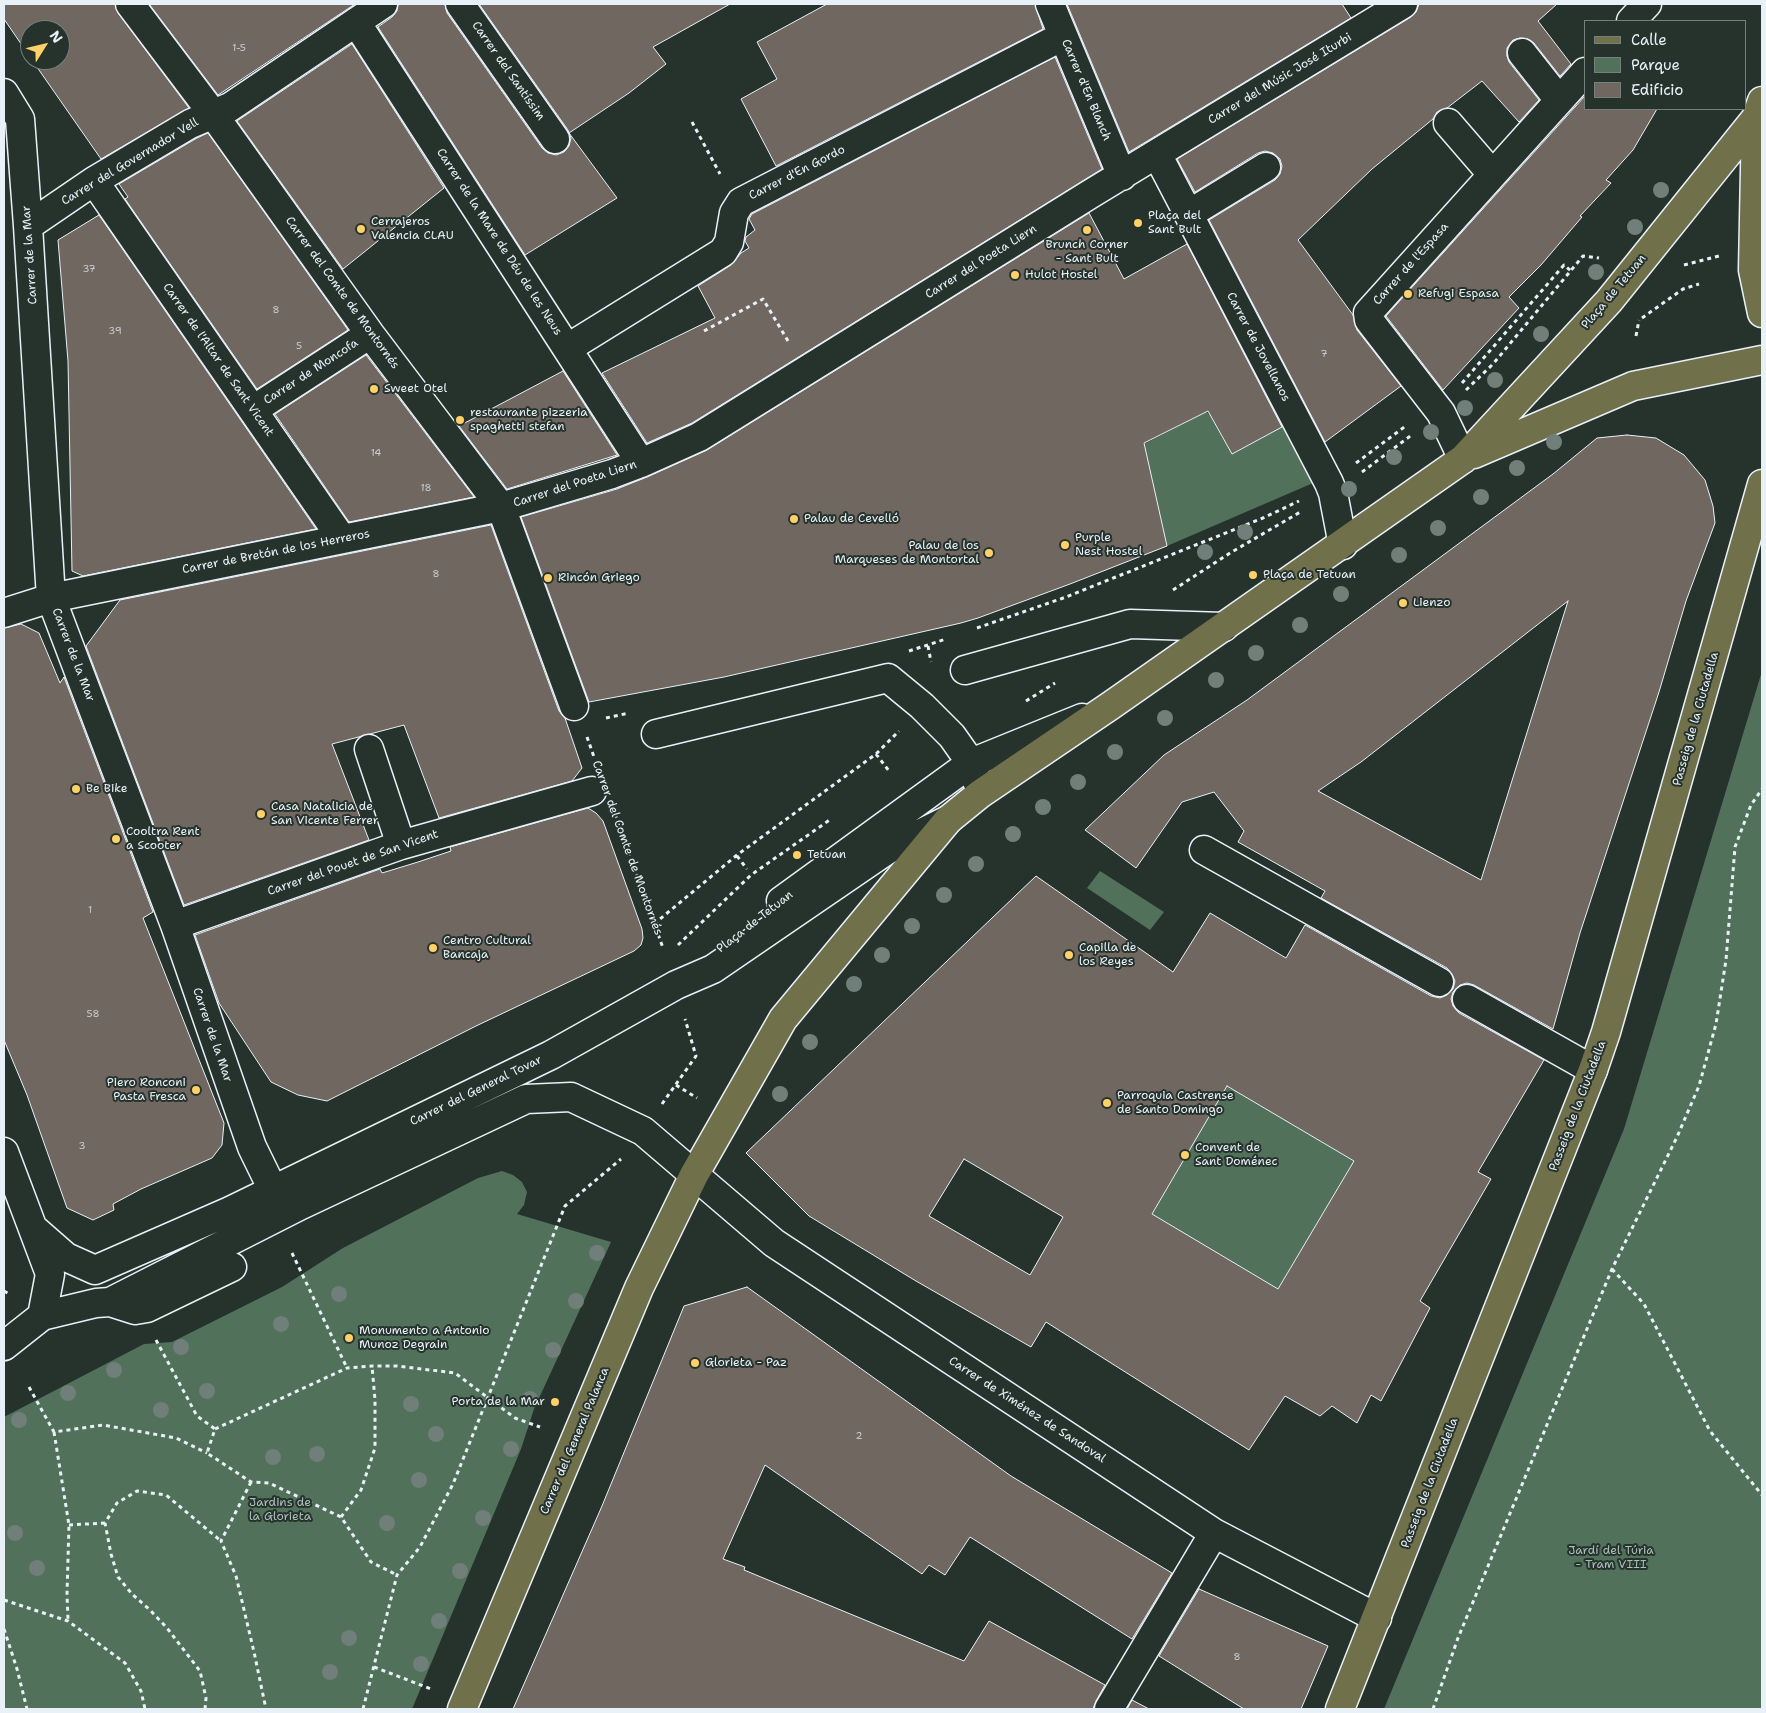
<!DOCTYPE html>
<meta charset="utf-8">
<style>
body{margin:0}
#map{position:relative;width:1766px;height:1713px;overflow:hidden;background:#26332d;font-family:"Shantell Sans",sans-serif}
canvas{display:block}
.frame{position:absolute;inset:0;border:5px solid #e8f1f8;pointer-events:none}
.legend{position:absolute;left:1584px;top:20px;width:162px;height:90px;box-sizing:border-box;background:#26332d;border:1px solid #747f7e;margin:0;padding:6px 9px;list-style:none;font-size:15px;color:#e8f1f8}
.legend li{display:flex;align-items:center;gap:10px;height:25px}
.legend b{width:25px;border:1px solid #747f7e}
.north{position:absolute;left:20px;top:20px;width:50px;height:50px;box-sizing:border-box;background:#26332d;border:1px solid #747f7e;border-radius:50%;rotate:54deg;font-size:14px;font-weight:700;line-height:20px;text-align:center;color:#e8f1f8}
.north::after{content:'';display:block;margin:auto;width:18px;height:22px;background:#ffd166;clip-path:polygon(50% 0,100% 100%,50% 72%,0 100%)}
</style>
<div id="map">
<canvas width="1766" height="1713"></canvas>
<div class="frame"></div>
<ul class="legend">
<li><b style="height:6px;background:#70704a"></b>Calle</li>
<li><b style="height:14px;background:#51715a"></b>Parque</li>
<li><b style="height:14px;background:#706760"></b>Edificio</li>
</ul>
<div class="north">N</div>
</div>
<script>
const ctx = document.querySelector('canvas').getContext('2d');
ctx.lineJoin = 'round';
function fillPath(path, color) { ctx.fillStyle = color; ctx.fill(path, 'evenodd'); }
const toPath = rows => new Path2D(rows.map(r => 'M' + r).join(''));
function strokePath(path, color, width, dash) { ctx.strokeStyle = color; ctx.lineWidth = width; ctx.lineCap = dash ? 'butt' : 'round'; ctx.setLineDash(dash || []); ctx.stroke(path); }
function write(font, color, halo, rows, align = 'center') {
  ctx.font = font + ' "Shantell Sans",sans-serif'; ctx.lineWidth = 4; ctx.setLineDash([]); ctx.textBaseline = 'middle'; ctx.strokeStyle = halo; ctx.fillStyle = color; for (const [text, x, y, turn = 0] of rows) {
    ctx.save(); ctx.translate(x, y); ctx.rotate((+turn || 0) * Math.PI / 180); ctx.textAlign = isNaN(turn) ? turn : align; if (halo) ctx.strokeText(text, 0, 0); ctx.fillText(text, 0, 0); ctx.restore();
  }
}
fillPath(toPath([
 [1233,318,1320,480,1167,546,1144,444,1206,412,1210,414,1232,454,1276,430,1221,324],
 [1762,671,1762,1709,1384,1709,1624,1129],
 [1100,871,1164,912,1150,930,1087,888],
 [1227,1086,1354,1161,1278,1289,1152,1214],
 [502,1171,513,1175,522,1182,527,1192,524,1205,517,1214,611,1242,534,1409,521,1449,412,1709,4,1709,4,1417,144,1344,172,1342,282,1287,343,1248,478,1178]
]), '#51715a');
const building = toPath([
 [4,4,115,4,118,13,189,108,101,159,32,60,60,60,60,30,30,30,30,57,4,19,4,4],
 [149,4,355,4,218,95,149,4],
 [398,4,445,4,447,13,542,148,548,153,556,155,564,152,569,146,571,138,568,130,479,4,730,4,653,47,666,64,629,93,569,133,617,198,525,255,378,27,392,17,397,11,398,4],
 [827,4,1035,4,1043,29,776,166,741,99,777,79,757,42,827,4],
 [1067,4,1342,4,1351,18,1129,152,1067,4],
 [1419,4,1557,4,1538,21,1571,64,1560,76,1534,43,1528,39,1520,38,1513,40,1507,48,1507,56,1509,62,1539,100,1519,122,1482,81,1447,108,1437,112,1433,119,1372,169,1298,240,1353,315,1357,330,1401,386,1325,442,1209,220,1275,180,1280,174,1282,166,1280,159,1273,153,1265,151,1258,153,1195,192,1177,159,1411,17,1416,12,1419,4],
 [352,44,444,188,343,269,237,121,352,44],
 [1055,57,1102,169,692,423,647,443,602,373,715,318,698,286,731,265,741,253,749,248,745,241,746,237,755,230,749,219,752,214,1055,57],
 [1585,96,1585,109,1657,109,1633,150,1606,180,1611,183,1580,216,1582,217,1541,265,1509,297,1519,308,1443,390,1386,316,1585,96],
 [208,133,348,330,257,389,125,199,128,197,119,184,197,138,208,133],
 [1089,213,1124,279,1187,244,1282,427,1232,454,1208,411,1144,443,1167,546,1070,584,978,618,961,623,724,677,589,702,521,517,617,489,647,477,707,450,1089,213],
 [99,215,316,529,83,576,72,571,68,361,58,240,99,215],
 [366,355,474,497,349,522,275,414,366,355],
 [563,371,617,455,507,489,459,426,563,371],
 [1627,435,1656,438,1684,455,1705,480,1713,506,1715,523,1686,601,1659,692,1580,933,1553,1029,1474,985,1467,983,1460,985,1453,992,1451,999,1453,1006,1459,1013,1544,1060,1478,1172,1491,1179,1420,1301,1430,1308,1381,1401,1371,1395,1357,1423,1332,1406,1320,1416,1285,1396,1249,1450,1046,1322,1031,1347,916,1281,809,1216,746,1153,1036,876,1173,972,1210,913,1286,958,1305,925,1431,996,1440,998,1447,995,1453,989,1455,981,1452,974,1447,968,1321,898,1325,891,1238,842,1244,831,1214,792,1182,802,1136,868,1085,830,1164,755,1247,700,1553,474,1597,438,1627,435],
 [1568,601,1481,880,1318,791,1361,762,1568,601],
 [1227,1086,1354,1161,1278,1289,1152,1214,1227,1086],
 [964,1159,1063,1217,1030,1275,929,1216,964,1159],
 [491,525,559,711,565,718,582,768,572,781,439,818,404,725,332,744,369,840,184,905,86,646,120,600,491,525],
 [21,624,39,633,60,683,64,677,153,912,143,918,224,1123,222,1145,212,1158,141,1189,113,1204,114,1210,93,1220,67,1208,27,1095,4,1040,4,628,21,624],
 [588,808,596,813,603,821,642,929,643,938,641,945,634,951,476,1026,327,1101,298,1095,271,1082,219,1003,195,935,380,869,382,873,418,862,451,851,450,847,588,808],
 [747,1287,1011,1476,1172,1573,1132,1639,970,1537,945,1575,929,1565,922,1574,765,1465,723,1559,745,1567,744,1570,964,1661,989,1621,1105,1685,1096,1701,1093,1709,513,1709,602,1506,684,1306,747,1287],
 [1199,1589,1328,1646,1301,1709,1244,1709,1159,1656,1199,1589],
 [1132,1700,1149,1709,1127,1709,1132,1700]
]);
fillPath(building, '#706760');
strokePath(building, '#e8f1f8', 1);
const minor = toPath([
 [130,4,213,114,370,334,501,507,574,706],
 [460,4,555,139],
 [1050,4,1122,176],
 [1631,21,1647,4],
 [356,22,641,463],
 [1522,53,1559,100],
 [4,93,20,119,28,226,51,598,175,925,252,1147,273,1190,301,1205],
 [1448,123,1492,174],
 [1157,154,1329,483,1333,493,1343,545],
 [94,181,342,539],
 [1189,214,1266,167],
 [28,226,94,181,190,124,230,107,383,4],
 [568,348,723,252,729,242,734,213,741,202,1063,36],
 [253,410,370,334],
 [1463,459,1441,413,1369,320,1368,313,1585,72],
 [4,613,51,598,501,507,612,474,641,463,699,437,1092,193,1403,4],
 [965,670,1130,624,1224,627],
 [656,734,888,678,922,706,952,736,971,763,977,781],
 [369,749,401,845],
 [1204,850,1439,982],
 [781,901,971,763,1082,718],
 [175,925,401,845,592,791],
 [1467,999,1593,1070],
 [4,1152,50,1274,42,1316,4,1346],
 [34,1229,66,1257,95,1270,230,1211,551,1055,676,985,713,969,887,850,948,820],
 [110,1302,135,1310,147,1308,232,1267],
 [42,1316,96,1303,110,1302,301,1205,526,1099,571,1097,643,1131,774,1243,1214,1533,1377,1618],
 [1109,1709,1214,1533]
]);
const major = toPath([
 [1756,118,1753,270,1762,313],
 [1474,454,1633,386,1762,360],
 [462,1709,639,1288,694,1175,783,1019,948,820,980,794,1110,706,1463,459,1609,301,1756,118,1762,101],
 [1340,1709,1593,1070,1606,1032,1762,484]
]);
strokePath(minor, '#e8f1f8', 31);
strokePath(major, '#e8f1f8', 31);
strokePath(toPath([
 [692,122,720,174],
 [1684,265,1719,256],
 [1642,318,1683,289,1699,284],
 [704,331,763,299,788,341],
 [1636,336,1639,320],
 [1462,383,1564,265,1571,271],
 [1466,390,1493,364,1583,256,1599,258],
 [1356,463,1407,425],
 [1362,472,1413,434],
 [1173,590,1230,553,1302,511],
 [977,628,1066,597,1263,518,1299,501],
 [928,646,931,662],
 [909,651,946,639],
 [1026,701,1055,683],
 [606,718,629,713],
 [587,737,594,757],
 [876,754,889,771],
 [615,814,663,948],
 [737,856,747,869],
 [654,924,737,855,876,754,899,731],
 [678,945,751,875,831,819],
 [676,1085,697,1098],
 [662,1104,696,1056,685,1019],
 [292,1253,347,1368],
 [1612,1269,1644,1304,1710,1431,1762,1495],
 [4,1291,9,1294],
 [156,1340,197,1416,215,1429,207,1453,251,1482,269,1483,341,1517,371,1562,397,1575],
 [29,1387,54,1432,103,1425,176,1438,207,1453],
 [215,1429,347,1368,372,1366,397,1366,455,1373,515,1418,540,1427],
 [54,1432,69,1525,67,1594,68,1620],
 [251,1482,221,1541,236,1576,254,1652,266,1709],
 [341,1517,361,1490,375,1448,375,1400,372,1366],
 [69,1525,105,1523],
 [4,1600,68,1621,125,1663,141,1691,145,1709],
 [4,1629,17,1669,27,1709],
 [374,1667,431,1689],
 [205,1709,206,1698,200,1671,167,1628,150,1610,132,1594,118,1577,111,1554,105,1523,117,1503,137,1491,166,1495,221,1541],
 [363,1709,397,1575,420,1547,453,1484,565,1206,621,1159],
 [1433,1709,1458,1638,1612,1269,1677,1137,1699,1086,1716,1024,1726,960,1735,847,1751,805,1762,789]
]), '#e8f1f8', 3, [4, 4]);
strokePath(minor, '#26332d', 28);
strokePath(major, '#70704a', 28);
ctx.fillStyle = '#707f7a';
for (const [x, y] of [
 [1661,190],
 [1635,227],
 [1596,272],
 [1541,334],
 [1495,380],
 [1465,408],
 [1431,432],
 [1554,442],
 [1394,457],
 [1517,468],
 [1349,489],
 [1481,497],
 [1438,528],
 [1245,532],
 [1205,552],
 [1399,555],
 [1341,594],
 [1300,625],
 [1256,653],
 [1216,680],
 [1165,718],
 [1115,752],
 [1078,782],
 [1043,807],
 [1013,834],
 [976,864],
 [944,895],
 [912,926],
 [882,955],
 [854,984],
 [810,1042],
 [780,1094],
 [597,1253],
 [339,1294],
 [576,1301],
 [281,1324],
 [181,1347],
 [553,1350],
 [114,1370],
 [207,1391],
 [68,1393],
 [530,1399],
 [411,1404],
 [161,1410],
 [19,1420],
 [436,1434],
 [511,1449],
 [317,1454],
 [273,1457],
 [419,1480],
 [483,1518],
 [387,1523],
 [15,1533],
 [37,1568],
 [460,1571],
 [439,1621],
 [349,1638],
 [421,1664],
 [330,1672]
]) { ctx.beginPath(); ctx.arc(x, y, 8, 0, 2 * Math.PI); ctx.fill(); }
for (const [x, y, r, color] of [
 [1138,223,5,"#ffd166"],
 [361,229,5,"#ffd166"],
 [1087,230,5,"#ffd166"],
 [1015,275,5,"#ffd166"],
 [1408,294,5,"#ffd166"],
 [374,389,5,"#ffd166"],
 [460,420,5,"#ffd166"],
 [794,519,5,"#ffd166"],
 [1065,545,5,"#ffd166"],
 [989,553,5,"#ffd166"],
 [1253,575,5,"#ffd166"],
 [548,578,5,"#ffd166"],
 [1403,603,5,"#ffd166"],
 [76,789,5,"#ffd166"],
 [261,814,5,"#ffd166"],
 [116,839,5,"#ffd166"],
 [797,855,5,"#ffd166"],
 [433,948,5,"#ffd166"],
 [1069,955,5,"#ffd166"],
 [196,1090,5,"#ffd166"],
 [1107,1103,5,"#ffd166"],
 [1185,1155,5,"#ffd166"],
 [349,1338,5,"#ffd166"],
 [695,1363,5,"#ffd166"],
 [555,1402,5,"#ffd166"]
]) { const dot = new Path2D(); dot.arc(x, y, r, 0, 2 * Math.PI); ctx.fillStyle = color; ctx.fill(dot); strokePath(dot, '#26332d', 2); }
write('10px', '#caced2', null, [
 ["1-5",239,48],
 ["37",89,269],
 ["8",276,310],
 ["39",115,331],
 ["5",299,346],
 ["7",1324,354],
 ["14",376,453],
 ["18",426,488],
 ["8",436,574],
 ["1",90,910],
 ["58",93,1014],
 ["3",82,1146],
 ["2",859,1436],
 ["8",1237,1657]
]);
write('12px', '#e8f1f8', '#26332d', [
 ["Carrer del Santíssim",508,71,55],
 ["Carrer del Músic José Iturbi",1280,79,-31],
 ["Carrer d'En Blanch",1086,90,67],
 ["Carrer del Governador Vell",130,162,-31],
 ["Carrer d'En Gordo",797,173,-27],
 ["Carrer de la Mare de Déu de les Neus",499,242,57],
 ["Carrer de la Mar",30,255,-94],
 ["Carrer del Poeta Liern",981,262,-32],
 ["Carrer de l'Espasa",1411,264,-48],
 ["Plaça de Tetuan",1614,292,-50],
 ["Carrer del Comte de Montornés",342,293,54],
 ["Carrer de Jovellanos",1258,347,62],
 ["Carrer de l'Altar de Sant Vicent",218,360,55],
 ["Carrer de Moncofa",311,372,-33],
 ["Carrer del Poeta Liern",575,484,-18],
 ["Carrer de Bretón de los Herreros",276,552,-11],
 ["Carrer de la Mar",73,655,69],
 ["Passeig de la Ciutadella",1696,719,-74],
 ["Carrer del Comte de Montornés",627,848,70],
 ["Carrer del Pouet de San Vicent",353,863,-19],
 ["Plaça de Tetuan",755,922,-38],
 ["Carrer de la Mar",212,1035,71],
 ["Carrer del General Tovar",476,1091,-26],
 ["Passeig de la Ciutadella",1578,1106,-69],
 ["Carrer de Ximénez de Sandoval",1027,1410,33],
 ["Carrer del General Palanca",575,1441,-67],
 ["Passeig de la Ciutadella",1430,1483,-69]
]);
write('12px', '#e8f1f8', '#26332d', [
 ["Plaça del",1148,216],
 ["Sant Bult",1148,230],
 ["Cerrajeros",371,222],
 ["Valencia CLAU",371,236],
 ["Brunch Corner",1087,245,"center"],
 ["- Sant Bult",1087,259,"center"],
 ["Hulot Hostel",1025,275],
 ["Refugi Espasa",1418,294],
 ["Sweet Otel",384,389],
 ["restaurante pizzeria",470,413],
 ["spaghetti stefan",470,427],
 ["Palau de Cevelló",804,519],
 ["Purple",1075,538],
 ["Nest Hostel",1075,552],
 ["Palau de los",979,546,"right"],
 ["Marqueses de Montortal",979,560,"right"],
 ["Plaça de Tetuan",1263,575],
 ["Rincón Griego",558,578],
 ["Lienzo",1413,603],
 ["Be Bike",86,789],
 ["Casa Natalicia de",271,807],
 ["San Vicente Ferrer",271,821],
 ["Cooltra Rent",126,832],
 ["a Scooter",126,846],
 ["Tetuan",807,855],
 ["Centro Cultural",443,941],
 ["Bancaja",443,955],
 ["Capilla de",1079,948],
 ["los Reyes",1079,962],
 ["Piero Ronconi",186,1083,"right"],
 ["Pasta Fresca",186,1097,"right"],
 ["Parroquia Castrense",1117,1096],
 ["de Santo Domingo",1117,1110],
 ["Convent de",1195,1148],
 ["Sant Doménec",1195,1162],
 ["Monumento a Antonio",359,1331],
 ["Munoz Degrain",359,1345],
 ["Glorieta - Paz",705,1363],
 ["Porta de la Mar",545,1402,"right"]
], 'left');
write('12px', '#acbeb9', '#26332d', [
 ["Jardins de",280,1503],
 ["la Glorieta",280,1517],
 ["Jardí del Túria",1611,1551],
 ["- Tram VIII",1611,1565]
]);
</script>
